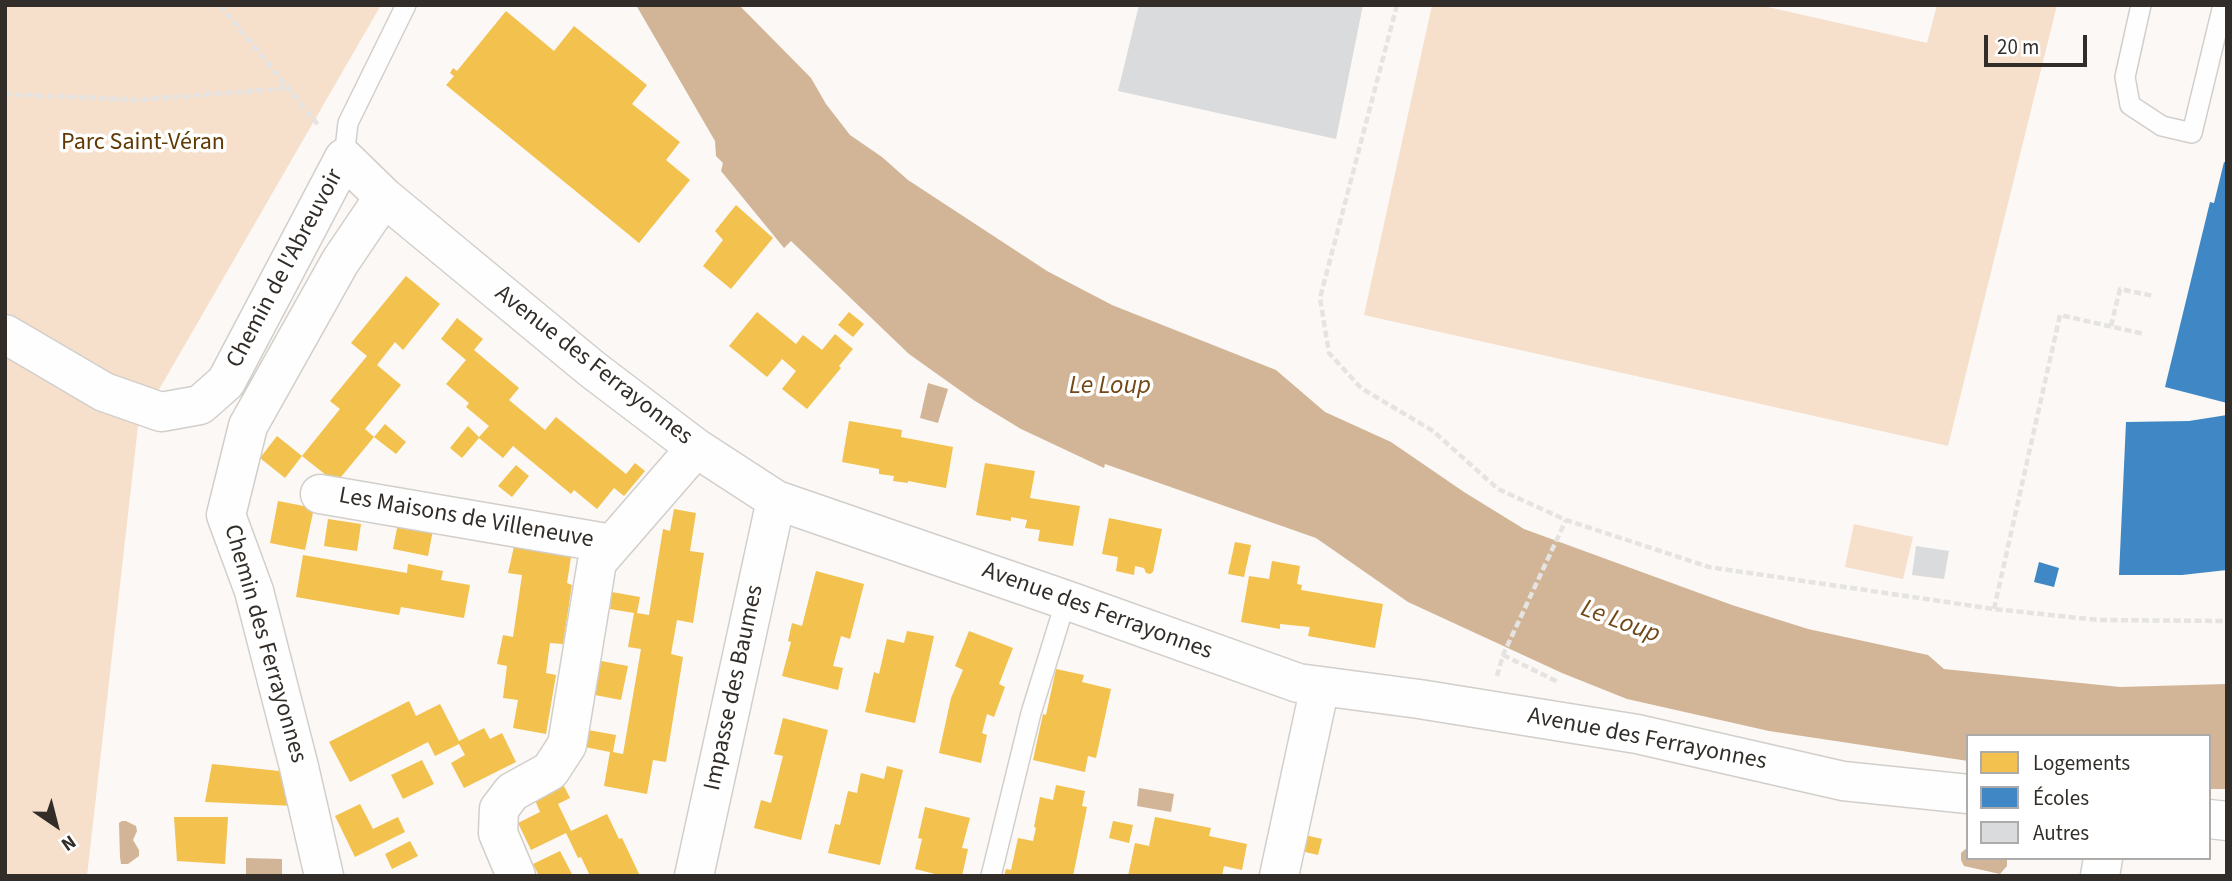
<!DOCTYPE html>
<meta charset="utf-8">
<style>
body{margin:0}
#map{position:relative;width:2232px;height:881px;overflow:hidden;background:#fbf8f5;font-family:"Source Sans 3",sans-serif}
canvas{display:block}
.frame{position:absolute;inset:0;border:7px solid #322d28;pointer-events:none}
.legend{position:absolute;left:1966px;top:734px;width:245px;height:126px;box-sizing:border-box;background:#fff;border:2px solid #adaba9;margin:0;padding:9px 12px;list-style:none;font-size:21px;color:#322d28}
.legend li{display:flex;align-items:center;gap:14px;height:35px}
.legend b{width:35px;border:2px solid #adaba9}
.north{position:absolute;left:21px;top:790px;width:70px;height:70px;-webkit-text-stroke:5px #fff;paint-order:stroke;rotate:145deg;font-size:19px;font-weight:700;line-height:28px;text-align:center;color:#322d28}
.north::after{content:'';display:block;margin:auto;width:24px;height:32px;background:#322d28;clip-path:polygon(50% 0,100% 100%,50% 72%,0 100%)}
.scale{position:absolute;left:1984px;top:35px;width:103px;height:32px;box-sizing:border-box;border:4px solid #322d28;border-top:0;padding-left:9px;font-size:21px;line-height:24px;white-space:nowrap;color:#322d28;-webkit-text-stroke:5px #fff;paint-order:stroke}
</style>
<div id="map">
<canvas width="2232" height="881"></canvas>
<div class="frame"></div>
<ul class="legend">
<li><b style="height:19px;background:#f2c14e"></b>Logements</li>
<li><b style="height:19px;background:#3f88c5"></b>Écoles</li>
<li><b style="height:19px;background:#d9dbdc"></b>Autres</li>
</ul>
<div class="north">N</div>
<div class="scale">20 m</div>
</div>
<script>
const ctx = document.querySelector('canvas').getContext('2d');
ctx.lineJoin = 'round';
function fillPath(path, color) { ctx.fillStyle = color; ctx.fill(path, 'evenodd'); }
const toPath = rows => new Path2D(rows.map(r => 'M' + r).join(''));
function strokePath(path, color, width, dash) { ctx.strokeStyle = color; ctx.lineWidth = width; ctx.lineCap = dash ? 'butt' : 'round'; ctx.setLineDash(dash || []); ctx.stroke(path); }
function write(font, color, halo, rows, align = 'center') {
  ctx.font = font + ' "Source Sans 3",sans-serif'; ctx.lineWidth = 7; ctx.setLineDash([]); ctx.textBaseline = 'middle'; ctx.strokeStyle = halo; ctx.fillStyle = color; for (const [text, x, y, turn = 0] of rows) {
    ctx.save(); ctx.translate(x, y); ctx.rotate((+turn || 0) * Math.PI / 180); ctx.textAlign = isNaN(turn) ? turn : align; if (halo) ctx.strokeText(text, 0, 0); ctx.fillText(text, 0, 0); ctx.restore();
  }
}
fillPath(toPath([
 [5,5,381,5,138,426,87,876,5,876],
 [1432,5,1759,5,1927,43,1937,5,2057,5,1948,446,1364,315],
 [1854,524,1913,537,1903,579,1845,567]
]), '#f6e0cc');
fillPath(toPath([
 [636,5,739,5,811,78,826,104,850,135,882,157,908,180,1047,271,1112,305,1276,370,1325,412,1391,442,1464,492,1524,529,1732,605,1808,629,1928,655,1944,669,2120,687,2227,684,2227,789,2209,789,2209,736,1968,736,1968,761,1769,731,1627,699,1562,673,1408,602,1316,538,1105,464,1104,468,1021,429,975,401,909,354,791,241,784,248,721,171,723,163,716,156,715,141],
 [928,383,948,389,938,423,920,418],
 [1139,788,1174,794,1171,812,1137,806],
 [122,821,126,821,136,826,137,831,133,840,139,850,139,856,128,864,121,864,120,857,119,823],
 [1968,847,1968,858,2007,858,2007,866,2000,874,1964,866,1961,860,1961,853],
 [246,858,282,859,282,876,246,876]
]), '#d2b596');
fillPath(toPath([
 [506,11,554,51,574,26,647,85,632,104,680,142,666,160,690,180,639,243,446,85,454,76,450,73,453,68,457,71],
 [736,205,773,238,731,289,703,266,723,240,715,231],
 [406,276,440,304,403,350,395,342,377,365,401,385,365,429,374,437,336,483,302,456,340,409,330,401,367,356,351,343],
 [757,312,796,344,803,335,822,350,835,334,853,349,839,366,841,368,807,409,782,389,796,371,782,359,767,377,729,346],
 [849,312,864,324,853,337,838,325],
 [457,318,483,339,474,350,519,388,509,400,545,430,556,417,626,474,635,463,645,471,624,496,614,488,597,509,574,490,571,494,513,446,503,458,479,438,462,458,450,448,468,426,479,437,489,426,466,407,469,403,446,384,466,360,441,339],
 [849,421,902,430,901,437,953,447,946,488,908,481,908,483,893,481,894,476,879,474,879,469,842,462],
 [385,424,406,442,396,454,374,437],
 [277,436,302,456,285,478,260,458],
 [985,463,1035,471,1030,498,1080,506,1073,546,1038,541,1040,530,1025,528,1027,520,1011,517,1011,521,976,515],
 [516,465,529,476,512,497,498,486],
 [278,501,314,508,305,550,270,543],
 [674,509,696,513,690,551,704,553,693,623,677,620,671,654,683,657,666,762,653,760,647,794,604,786,610,752,585,747,588,730,616,735,613,752,623,754,641,649,628,647,634,613,610,609,612,592,640,597,637,613,649,615,663,529,670,531],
 [1109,518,1162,529,1153,572,1150,574,1146,573,1144,568,1135,566,1134,575,1116,571,1118,557,1102,554],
 [328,519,361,524,357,551,324,546],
 [398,523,433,530,428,556,393,549],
 [515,542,572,551,567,583,572,585,563,644,550,643,546,673,556,675,546,734,513,728,518,700,503,698,507,666,497,664,503,635,513,637,522,575,508,573],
 [1235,542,1251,545,1244,577,1228,574],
 [303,555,407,573,408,564,443,571,441,580,470,585,464,618,401,607,399,615,296,597],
 [1272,561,1300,566,1297,584,1302,585,1301,590,1383,604,1375,648,1308,636,1310,627,1280,624,1280,629,1241,622,1249,576,1269,579],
 [816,571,864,584,850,639,841,636,833,666,843,668,838,690,782,676,791,642,788,641,792,623,802,626],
 [907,631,934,636,915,723,865,712,874,672,879,674,887,639,904,643],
 [969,631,1013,648,999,684,1005,687,994,717,987,714,982,733,987,735,981,763,939,753,951,698,963,670,955,666],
 [601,661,628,666,621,700,595,695],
 [1056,669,1084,675,1082,682,1111,689,1096,758,1088,756,1085,772,1033,760,1043,714,1046,715],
 [409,701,416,716,440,704,459,741,484,728,490,739,502,733,516,762,464,788,451,763,465,755,459,744,435,756,428,742,350,782,329,742],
 [783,718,828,730,801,840,754,828,761,800,771,803,783,756,774,754],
 [422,760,434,784,403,799,391,775],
 [212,764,289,772,295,806,205,802],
 [887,766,903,770,880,865,828,853,835,824,840,825,848,791,857,793,861,773,884,779],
 [1056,785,1085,791,1082,806,1087,807,1073,876,1004,876,1006,869,1011,870,1018,838,1033,841,1036,828,1034,827,1040,797,1053,800],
 [564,786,570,798,558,804,571,831,607,814,619,839,622,838,640,876,590,876,581,857,578,858,566,833,531,850,518,823,540,812,535,800],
 [360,804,373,829,398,817,405,832,355,857,335,816],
 [925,807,970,818,962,848,968,849,962,876,943,876,915,869,922,839,918,838],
 [174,817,228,817,225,864,177,861],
 [1155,817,1211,828,1209,836,1247,844,1242,870,1224,866,1222,876,1128,876,1135,843,1149,846],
 [1113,821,1133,825,1129,843,1109,838],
 [1301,834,1322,839,1318,855,1297,850],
 [410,841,418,856,392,869,385,854],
 [560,851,573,876,539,876,533,864]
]), '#f2c14e');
fillPath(toPath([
 [2224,162,2227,163,2227,403,2165,387,2210,202,2214,203],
 [2227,415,2227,570,2182,575,2119,575,2126,422,2189,421],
 [2039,562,2059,568,2054,587,2034,582]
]), '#3f88c5');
fillPath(toPath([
 [1139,5,1363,5,1336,139,1118,91],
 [1916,546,1949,551,1944,579,1912,575]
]), '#d9dbdc');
const service = toPath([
 [2141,5,2125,77,2130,105,2162,126,2192,133,2223,5],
 [344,158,348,123,406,5],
 [991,876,1031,713,1066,600]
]);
const minor = toPath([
 [5,334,104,392,161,412,200,405,226,382,344,158,384,197,592,369,696,448,776,500,1066,600,1298,683,1419,699,1637,734,1843,781,1968,794],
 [320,494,612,544],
 [2209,819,2227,821],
 [324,876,299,767,254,591,226,515,248,426,340,262,384,197],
 [516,876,498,833,499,809,512,792,550,771,567,745,597,562,696,448],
 [694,876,776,500],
 [1279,876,1320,686],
 [2100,876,2103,858]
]);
strokePath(service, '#d2cfcb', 22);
strokePath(minor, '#d2cfcb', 41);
strokePath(toPath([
 [220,5,320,127],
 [1397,5,1320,298,1329,353,1361,388,1433,431,1498,489,1566,520,1709,567,1994,609,2098,620,2227,621],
 [5,94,137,100,289,88],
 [2111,326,2120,289,2153,296],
 [1994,609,2060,315,2144,334],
 [1503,655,1558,682],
 [1497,676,1503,655,1566,520]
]), '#e5e4e2', 4.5, [7, 3.5]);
strokePath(service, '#fefefe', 19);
strokePath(minor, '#fefefe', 38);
write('24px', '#613902', '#fff', [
 ["Parc Saint-Véran",143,144]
]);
write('24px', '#322d28', '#fff', [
 ["Chemin de l'Abreuvoir",286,269,-62],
 ["Avenue des Ferrayonnes",593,366,38],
 ["Les Maisons de Villeneuve",466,519,10],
 ["Avenue des Ferrayonnes",1097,612,20],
 ["Chemin des Ferrayonnes",264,644,74],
 ["Impasse des Baumes",735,688,-78],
 ["Avenue des Ferrayonnes",1647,740,11]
]);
write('italic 26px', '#724817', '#fff', [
 ["Le Loup",1110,387],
 ["Le Loup",1620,623,20]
]);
</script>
